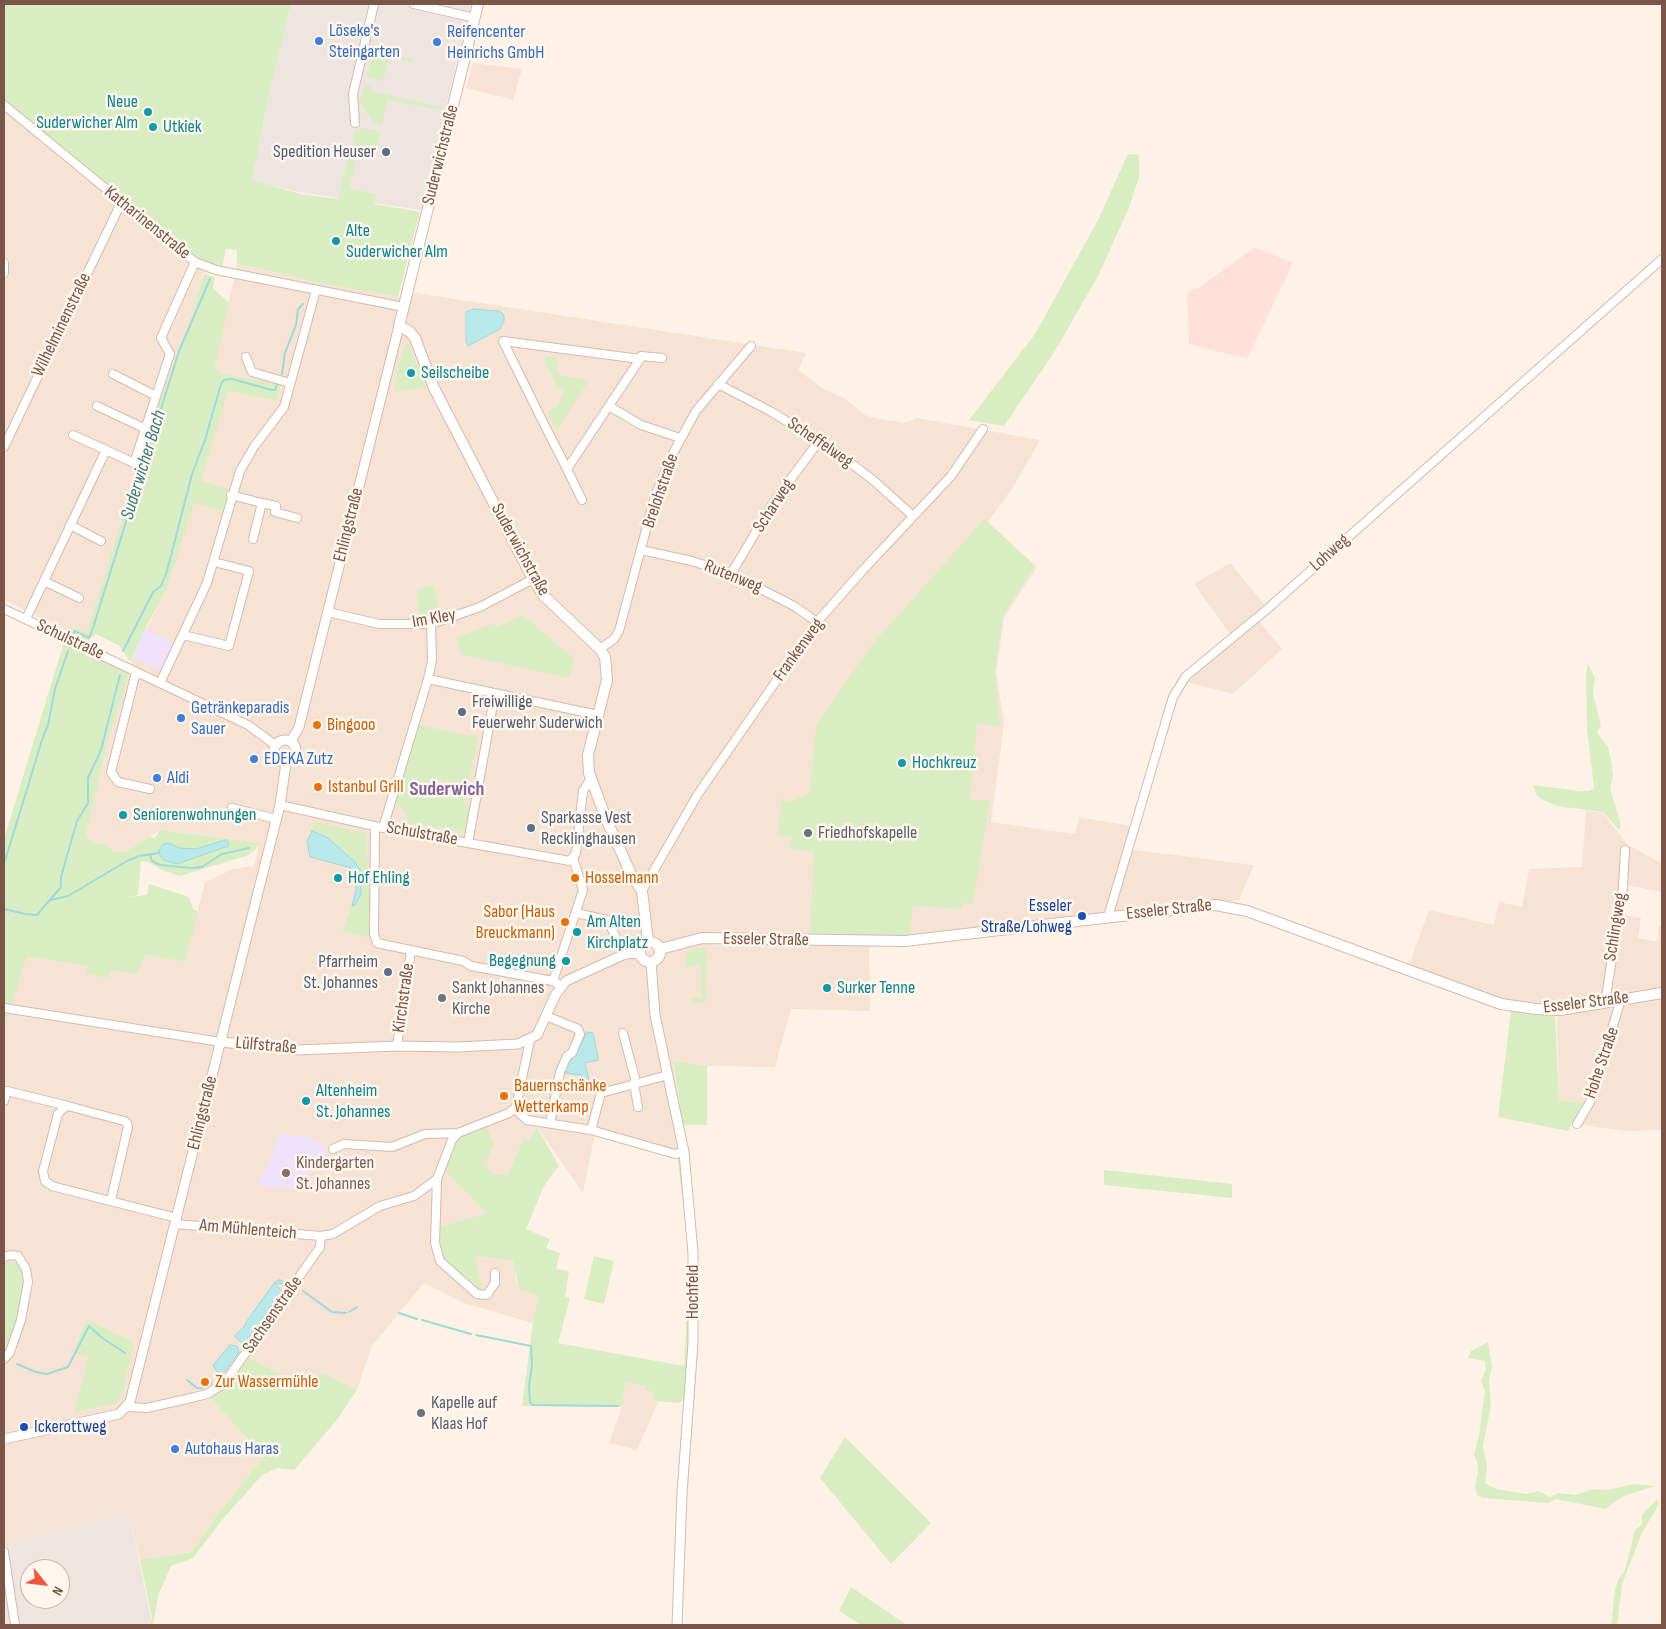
<!DOCTYPE html>
<meta charset="utf-8">
<style>
body{margin:0}
#map{position:relative;width:1666px;height:1629px;overflow:hidden;background:#fef2e7;font-family:"Sofia Sans Condensed",sans-serif}
canvas{display:block}
.frame{position:absolute;inset:0;border:5px solid #7a5548;pointer-events:none}
.north{position:absolute;left:20px;top:1559px;width:50px;height:50px;box-sizing:border-box;background:#fff7ee;border:1px solid #cab6ac;border-radius:50%;rotate:119deg;font-size:14px;font-weight:700;line-height:20px;text-align:center;color:#7a5548}
.north::after{content:'';display:block;margin:auto;width:18px;height:22px;background:#f05743;clip-path:polygon(50% 0,100% 100%,50% 72%,0 100%)}
</style>
<div id="map">
<canvas width="1666" height="1629"></canvas>
<div class="frame"></div>
<div class="north">N</div>
</div>
<script>
const ctx = document.querySelector('canvas').getContext('2d');
ctx.lineJoin = 'round';
function fillPath(path, color) { ctx.fillStyle = color; ctx.fill(path, 'evenodd'); }
const toPath = rows => new Path2D(rows.map(r => 'M' + r).join(''));
function strokePath(path, color, width, dash) { ctx.strokeStyle = color; ctx.lineWidth = width; ctx.lineCap = dash ? 'butt' : 'round'; ctx.setLineDash(dash || []); ctx.stroke(path); }
function write(font, color, halo, rows, align = 'center') {
  ctx.font = font + ' "Sofia Sans Condensed",sans-serif'; ctx.lineWidth = 5; ctx.setLineDash([]); ctx.textBaseline = 'middle'; ctx.strokeStyle = halo; ctx.fillStyle = color; for (const [text, x, y, turn = 0] of rows) {
    ctx.save(); ctx.translate(x, y); ctx.rotate((+turn || 0) * Math.PI / 180); ctx.textAlign = isNaN(turn) ? turn : align; if (halo) ctx.strokeText(text, 0, 0); ctx.fillText(text, 0, 0); ctx.restore();
  }
}
fillPath(toPath([
 [473,63,522,69,513,100,466,88],
 [4,100,206,263,197,295,195,309,179,348,87,634,71,626,68,631,4,600],
 [237,264,316,282,398,297,416,293,806,353,798,370,822,388,844,398,865,415,874,418,904,423,917,418,1040,440,1015,484,988,522,1037,567,1004,618,996,672,1004,723,991,822,1075,834,1079,817,1132,826,1127,849,1254,865,1239,900,962,938,869,947,870,1011,791,1009,775,1067,707,1066,673,1061,686,1152,677,1157,595,1133,583,1193,537,1127,529,1140,524,1138,507,1175,494,1175,488,1169,460,1135,488,1213,439,1227,476,1291,482,1289,474,1256,513,1261,517,1285,540,1296,533,1323,464,1303,424,1283,372,1346,357,1390,349,1386,312,1377,299,1380,288,1378,247,1358,208,1395,264,1457,216,1516,192,1552,140,1560,129,1514,4,1545,4,1024,27,957,87,966,108,978,109,970,144,955,185,962,205,882,233,869,254,866,258,850,258,843,160,830,125,852,114,852,107,844,95,843,86,836,108,741,129,674,132,657,166,591,228,391,277,401,281,386,225,374,215,367],
 [1230,563,1265,605,1254,615,1282,649,1233,694,1190,683,1188,680,1234,640,1194,584],
 [1586,811,1603,813,1628,845,1661,863,1661,892,1627,885,1621,914,1641,918,1638,938,1657,942,1659,926,1662,926,1662,1130,1626,1131,1582,1125,1583,1103,1559,1100,1557,1024,1559,1006,1527,1005,1494,999,1409,965,1429,910,1494,925,1499,902,1522,907,1529,869,1582,867],
 [626,1382,646,1386,654,1392,653,1401,658,1402,637,1450,609,1443,622,1407]
]), '#f6e3d4');
fillPath(toPath([
 [1255,247,1293,263,1247,359,1189,344,1187,296,1189,291,1198,288]
]), '#ffe1da');
fillPath(toPath([
 [291,4,471,4,421,210,298,192,253,181,265,112],
 [129,1513,151,1618,148,1625,4,1625,4,1544],
 [30,1569,60,1569,60,1599,30,1599]
]), '#eee5e0');
fillPath(toPath([
 [145,629,175,644,162,671,132,657],
 [278,1134,309,1137,326,1146,325,1161,309,1161,308,1190,257,1186,273,1152]
]), '#efe3fb');
fillPath(toPath([
 [4,4,291,4,265,112,253,180,300,194,338,199,355,131,364,128,380,131,377,150,359,146,349,189,376,194,374,204,420,212,398,297,316,282,237,264,237,250,226,249,222,269,194,259,4,101],
 [372,51,412,59,413,63,389,57,383,81,367,77],
 [365,84,371,85,371,91,444,108,443,110,387,100,382,124,373,122,359,102],
 [1128,154,1139,155,1139,177,1129,208,1097,278,1053,354,1004,426,969,420,1035,334,1098,220],
 [204,274,215,277,213,288,229,303,215,367,225,374,281,385,277,401,228,391,201,481,229,489,223,511,194,503,166,591,145,629,130,662,120,646,96,634,88,641,68,631,70,626,87,633,155,415,179,348,195,309,197,295],
 [406,343,409,345,426,388,395,391,397,369],
 [545,356,556,357,557,369,560,376,589,380,557,430,547,412,556,407,565,392,557,385,545,363],
 [984,519,1035,566,1003,615,995,671,1000,726,977,724,970,800,990,800,973,904,963,903,962,909,913,906,909,935,810,935,814,852,790,848,792,837,777,835,782,798,789,802,810,793,816,726,871,646],
 [434,585,441,616,420,620,417,590],
 [523,615,575,660,569,678,460,654,457,637,494,623,496,628],
 [64,642,129,674,108,741,86,836,95,843,107,844,114,852,125,852,150,836,154,839,160,830,259,843,255,850,246,856,180,876,161,870,149,862,141,861,138,895,129,897,147,895,149,884,189,897,193,909,198,912,185,962,144,955,138,974,110,970,108,978,86,974,87,966,27,957,4,1027,4,839],
 [1588,664,1595,678,1593,694,1601,726,1597,732,1608,747,1611,759,1613,776,1610,788,1621,826,1619,830,1603,812,1557,806,1541,799,1536,794,1533,785,1580,791,1589,791,1594,788,1587,730,1586,672],
 [417,725,478,737,465,805,469,806,465,832,406,823,406,815,400,805,394,803],
 [314,822,366,833,372,934,366,937,342,931,352,906,359,900,363,880,344,854,328,838,312,831],
 [696,948,707,949,705,1003,691,1003,692,998,701,998,701,965,687,967,686,953],
 [1511,1011,1555,1013,1559,1100,1583,1103,1568,1131,1498,1117],
 [673,1061,707,1066,707,1125,683,1125],
 [485,1124,494,1145,484,1164,494,1175,507,1175,524,1138,529,1140,537,1127,559,1166,544,1186,526,1229,550,1239,546,1248,560,1253,556,1269,569,1271,565,1296,570,1298,558,1343,684,1366,689,1274,686,1222,677,1157,680,1158,694,1273,685,1397,682,1401,678,1403,653,1401,654,1392,645,1390,646,1386,626,1382,622,1407,522,1406,533,1323,539,1296,519,1289,513,1261,475,1256,482,1289,476,1291,456,1274,440,1254,437,1239,439,1227,487,1213,444,1170,454,1140,460,1135],
 [1104,1170,1232,1184,1232,1198,1104,1185],
 [594,1256,614,1261,604,1304,584,1299],
 [10,1262,19,1265,23,1271,24,1290,20,1315,7,1352,4,1355,4,1263],
 [86,1320,134,1342,122,1395,115,1404,74,1412,89,1357,73,1353],
 [1488,1342,1492,1366,1489,1381,1491,1405,1483,1446,1487,1466,1485,1483,1496,1489,1526,1494,1538,1491,1550,1497,1558,1493,1576,1495,1592,1489,1609,1490,1633,1484,1655,1486,1622,1497,1605,1509,1556,1499,1548,1503,1484,1498,1477,1495,1475,1487,1478,1472,1477,1461,1474,1455,1479,1435,1485,1391,1481,1381,1486,1369,1485,1361,1468,1358,1471,1351],
 [247,1357,288,1378,299,1380,324,1374,357,1390,336,1421,294,1470,278,1468,262,1475,223,1519,193,1558,171,1566,158,1596,153,1625,149,1625,152,1618,140,1560,192,1552,216,1516,264,1457,208,1395],
 [845,1437,931,1523,891,1564,820,1478],
 [1657,1499,1659,1504,1642,1533,1622,1584,1617,1625,1611,1625,1615,1590,1618,1580,1625,1570,1635,1530,1642,1524,1642,1515],
 [851,1587,907,1625,861,1625,839,1611]
]), '#d9edc3');
const water = toPath([
 [473,309,500,311,504,315,504,321,500,329,468,346,466,341,466,312,473,309],
 [312,831,328,838,354,861,361,871,361,894,355,905,352,906,356,891,355,874,351,868,310,857,307,841,312,831],
 [225,840,229,843,228,846,177,864,163,860,158,852,163,844,169,843,180,848,196,849,225,840],
 [587,1032,593,1033,598,1057,598,1060,585,1063,589,1080,582,1078,581,1075,562,1073,569,1057,575,1056,587,1032],
 [279,1280,290,1283,275,1284,282,1291,246,1342,241,1342,235,1337,236,1334,245,1326,246,1322,275,1282,279,1280],
 [230,1345,237,1346,239,1352,220,1378,213,1365,230,1345]
]);
fillPath(water, '#b9e8ea');
strokePath(water, '#9ed9dc', 1);
strokePath(toPath([
 [282,374,285,353,296,325,298,309,303,304],
 [73,633,74,631,89,638,93,628,179,351,210,279],
 [123,651,153,592,161,586,167,571,192,474,205,440,221,384,224,380,232,379,272,390,275,390,277,385],
 [150,855,152,861,160,865,192,868,202,867,222,854,249,848],
 [4,864,43,737,48,725,55,689,68,651],
 [51,900,68,896,127,861,139,856,159,853],
 [4,909,25,914,37,915,61,887,61,877,77,821,88,803,88,778,101,750,120,675],
 [303,1291,332,1312,346,1313],
 [349,1312,357,1307],
 [399,1313,417,1319],
 [422,1320,471,1334],
 [476,1335,531,1346,532,1366,529,1386,530,1403,533,1405,618,1406],
 [17,1364,36,1372,47,1374,68,1367,89,1326,101,1337,125,1353],
 [187,1380,197,1388,202,1388,212,1383]
]), '#9ed9dc', 2);
const minor = toPath([
 [414,4,475,18],
 [4,105,195,262,216,270,404,307],
 [355,123,353,94,374,4],
 [4,263,4,273],
 [503,341,640,359,567,469,540,416,503,341],
 [246,357,252,372,290,383],
 [640,359,641,356,662,358],
 [113,374,156,396],
 [718,384,770,411,831,448,873,480,913,516],
 [97,406,146,429],
 [609,406,641,425,680,438],
 [73,435,106,450],
 [4,447,121,203],
 [567,469,582,500],
 [231,495,262,503,253,539],
 [262,503,276,506,275,512,297,518],
 [70,525,101,541],
 [641,550,692,561,731,574,794,606,817,622],
 [731,574,773,503,819,441],
 [44,581,79,598],
 [4,609,248,725,275,745],
 [328,612,379,624,431,624,480,607,533,579],
 [26,619,106,450,134,463,170,354,161,338,195,262],
 [183,635,229,646,249,571,214,562],
 [600,649,614,639,619,631,655,496,672,455,696,411,751,346],
 [136,672,111,772,118,782,150,789],
 [428,679,432,660,431,624],
 [160,683,207,583,240,471,254,447,284,407,316,290],
 [280,805,383,828,570,861,576,853,583,791,590,780],
 [232,808,276,819],
 [375,826,374,934,377,943,463,961,471,966,553,981,561,986],
 [383,828,428,679,598,715],
 [468,843,495,693],
 [642,891,698,794,817,622,863,570,951,476,983,429],
 [576,913,607,920,625,954],
 [1108,917,1173,697,1186,676,1265,611,1662,259],
 [553,981,583,890,573,858],
 [1605,1003,1623,887,1625,850],
 [4,1008,221,1042],
 [546,1016,578,1029,580,1034,572,1053,567,1056,560,1072,550,1123],
 [623,1033,636,1082],
 [397,1046,411,951],
 [634,1083,638,1107],
 [4,1101,7,1091,68,1106],
 [515,1109,527,1120,591,1130,675,1154,684,1152],
 [1577,1124,1590,1102,1621,999],
 [591,1130,601,1093,668,1075],
 [333,1149,344,1144,392,1147,425,1134,458,1133,509,1113,516,1107,530,1040],
 [437,1179,435,1243,440,1261,477,1294,487,1295,495,1283,495,1273],
 [111,1200,128,1127,127,1123,124,1121,68,1106,64,1108,58,1114,43,1171,45,1181,52,1186,177,1218],
 [175,1224,321,1236,333,1234,380,1206,414,1196,437,1179,452,1140,458,1133],
 [4,1257,10,1255,18,1256,26,1269,28,1282,21,1320,10,1352,4,1359],
 [128,1407,147,1408,191,1398,207,1394,220,1386,228,1378,320,1247,321,1236],
 [4,1552,15,1625]
]);
const tertiary = toPath([
 '274 751a11 11 0 1 1 22 0a11 11 0 1 1-22 0Z',
 [291,741,299,727,399,326],
 [651,962,655,1015,684,1152,693,1253,693,1343,682,1493,677,1625],
 [221,1042,297,1050,397,1046,458,1047,518,1044,537,1035,556,994,566,981,625,954,640,953],
 [4,1439,119,1414,130,1402,280,805,286,763]
]);
const secondary = toPath([
 [478,4,399,326,409,331,415,338,434,388,533,579,544,596,600,649,605,657,607,680,588,755,589,773,607,821,632,876,642,891,648,942],
 '640 952a10 10 0 1 1 20 0a10 10 0 1 1-20 0Z',
 [660,949,702,938,905,941,1216,905,1247,911,1501,1004,1536,1009,1560,1010,1662,993]
]);
strokePath(minor, '#d4bbae', 10);
strokePath(tertiary, '#d4bbae', 11);
strokePath(secondary, '#d7baaa', 12);
strokePath(minor, '#fff', 8);
strokePath(tertiary, '#fff', 9);
strokePath(secondary, '#fff', 10);
for (const [x, y, r, color] of [
 [319,41,5,"#3f7fe0"],
 [437,42,5,"#3f7fe0"],
 [148,112,5,"#0f9aa8"],
 [153,127,5,"#0f9aa8"],
 [386,152,5,"#5c6f8a"],
 [336,241,5,"#0f9aa8"],
 [411,373,5,"#0f9aa8"],
 [462,712,5,"#5c6f8a"],
 [181,718,5,"#3f7fe0"],
 [317,725,5,"#e8710a"],
 [254,759,5,"#3f7fe0"],
 [902,763,5,"#0f9aa8"],
 [157,778,5,"#3f7fe0"],
 [318,787,5,"#e8710a"],
 [123,815,5,"#0f9aa8"],
 [531,828,5,"#5c6f8a"],
 [808,833,5,"#6b7280"],
 [338,878,5,"#0f9aa8"],
 [575,878,5,"#e8710a"],
 [1082,916,5,"#1a4fb4"],
 [565,922,5,"#e8710a"],
 [577,932,5,"#0f9aa8"],
 [566,961,5,"#0f9aa8"],
 [388,972,5,"#5c6f8a"],
 [827,988,5,"#0f9aa8"],
 [442,998,5,"#6b7280"],
 [504,1096,5,"#e8710a"],
 [306,1101,5,"#0f9aa8"],
 [286,1173,5,"#8d6e63"],
 [205,1382,5,"#e8710a"],
 [421,1413,5,"#6b7280"],
 [24,1427,5,"#1a4fb4"],
 [175,1449,5,"#3f7fe0"]
]) { const dot = new Path2D(); dot.arc(x, y, r, 0, 2 * Math.PI); ctx.fillStyle = color; ctx.fill(dot); strokePath(dot, '#fff7ee', 2); }
write('18px', '#366cbe', '#fff7ee', [
 ["Löseke's",329,31],
 ["Steingarten",329,52],
 ["Reifencenter",447,32],
 ["Heinrichs GmbH",447,53],
 ["Getränkeparadis",191,708],
 ["Sauer",191,729],
 ["EDEKA Zutz",264,759],
 ["Aldi",167,778],
 ["Autohaus Haras",185,1449]
], 'left');
write('18px', '#0d838f', '#fff7ee', [
 ["Neue",138,102,"right"],
 ["Suderwicher Alm",138,123,"right"],
 ["Utkiek",163,127],
 ["Alte",346,231],
 ["Suderwicher Alm",346,252],
 ["Seilscheibe",421,373],
 ["Hochkreuz",912,763],
 ["Seniorenwohnungen",133,815],
 ["Hof Ehling",348,878],
 ["Am Alten",587,922],
 ["Kirchplatz",587,943],
 ["Begegnung",556,961,"right"],
 ["Surker Tenne",837,988],
 ["Altenheim",316,1091],
 ["St. Johannes",316,1112]
], 'left');
write('18px', '#4e5e75', '#fff7ee', [
 ["Spedition Heuser",376,152],
 ["Freiwillige",472,702,"left"],
 ["Feuerwehr Suderwich",472,723,"left"],
 ["Sparkasse Vest",541,818,"left"],
 ["Recklinghausen",541,839,"left"],
 ["Pfarrheim",378,962],
 ["St. Johannes",378,983]
], 'right');
write('18px', '#7a5548', '#fff7ee', [
 ["Suderwichstraße",441,155,-76],
 ["Katharinenstraße",147,223,39],
 ["Wilhelminenstraße",62,325,-64],
 ["Scheffelweg",820,443,34],
 ["Brelohstraße",661,491,-71],
 ["Scharweg",774,506,-57],
 ["Ehlingstraße",349,525,-76],
 ["Suderwichstraße",520,550,61],
 ["Lohweg",1330,553,-42],
 ["Rutenweg",733,577,22],
 ["Im Kley",434,619,-10],
 ["Schulstraße",70,640,25],
 ["Frankenweg",799,650,-54],
 ["Schulstraße",422,834,10],
 ["Esseler Straße",1169,910,-6],
 ["Schlingweg",1616,927,-81],
 ["Esseler Straße",766,940,1],
 ["Kirchstraße",404,998,-82],
 ["Esseler Straße",1586,1003,-7],
 ["Lülfstraße",266,1046,5],
 ["Hohe Straße",1602,1063,-71],
 ["Ehlingstraße",203,1113,-76],
 ["Am Mühlenteich",248,1230,5],
 ["Hochfeld",693,1292,-90],
 ["Sachsenstraße",273,1315,-55]
]);
write('18px', '#c56008', '#fff7ee', [
 ["Bingooo",327,725],
 ["Istanbul Grill",328,787],
 ["Hosselmann",585,878],
 ["Sabor (Haus",555,912,"right"],
 ["Breuckmann)",555,933,"right"],
 ["Bauernschänke",514,1086],
 ["Wetterkamp",514,1107],
 ["Zur Wassermühle",215,1382]
], 'left');
write('18px', '#5b616d', '#fff7ee', [
 ["Friedhofskapelle",818,833],
 ["Sankt Johannes",452,988],
 ["Kirche",452,1009],
 ["Kapelle auf",431,1403],
 ["Klaas Hof",431,1424]
], 'left');
write('18px', '#164399', '#fff7ee', [
 ["Esseler",1072,906],
 ["Straße/Lohweg",1072,927],
 ["Ickerottweg",34,1427,"left"]
], 'right');
write('18px', '#785e54', '#fff7ee', [
 ["Kindergarten",296,1163],
 ["St. Johannes",296,1184]
], 'left');
write('italic 19px', '#3a7c80', '#fff7ee', [
 ["Suderwicher Bach",144,465,-73]
]);
write('bold 20px', '#84649d', '#fff7ee', [
 ["Suderwich",447,790]
]);
</script>
